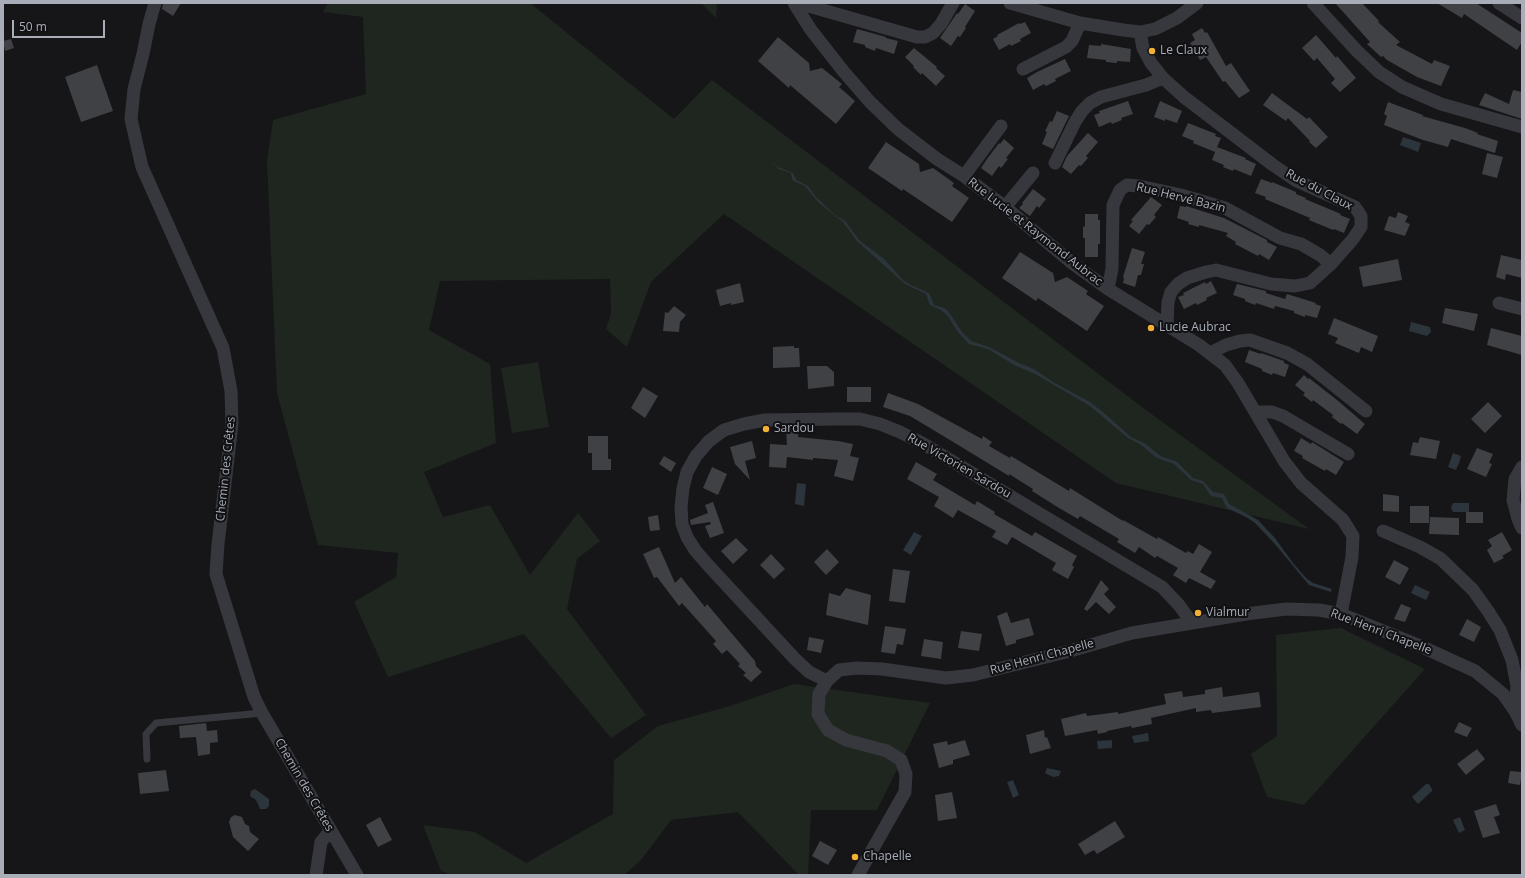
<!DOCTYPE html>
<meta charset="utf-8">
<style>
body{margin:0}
#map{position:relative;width:1525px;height:878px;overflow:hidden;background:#161618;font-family:"Open Sans",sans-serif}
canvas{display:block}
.frame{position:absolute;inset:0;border:4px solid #a8adb8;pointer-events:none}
.scale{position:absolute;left:12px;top:20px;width:93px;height:18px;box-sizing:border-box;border:2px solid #a8adb8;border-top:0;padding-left:5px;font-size:12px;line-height:14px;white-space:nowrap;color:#a8adb8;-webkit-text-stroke:3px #111113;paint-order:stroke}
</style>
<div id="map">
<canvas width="1525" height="878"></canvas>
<div class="frame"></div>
<div class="scale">50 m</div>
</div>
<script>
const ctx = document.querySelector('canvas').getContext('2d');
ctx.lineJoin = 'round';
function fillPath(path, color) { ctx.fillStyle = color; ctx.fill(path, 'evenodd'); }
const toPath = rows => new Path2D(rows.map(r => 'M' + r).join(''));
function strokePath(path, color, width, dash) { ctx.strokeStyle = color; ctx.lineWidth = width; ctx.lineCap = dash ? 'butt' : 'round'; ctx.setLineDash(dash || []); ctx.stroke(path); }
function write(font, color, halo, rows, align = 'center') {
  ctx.font = font + ' "Open Sans",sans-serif'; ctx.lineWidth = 4; ctx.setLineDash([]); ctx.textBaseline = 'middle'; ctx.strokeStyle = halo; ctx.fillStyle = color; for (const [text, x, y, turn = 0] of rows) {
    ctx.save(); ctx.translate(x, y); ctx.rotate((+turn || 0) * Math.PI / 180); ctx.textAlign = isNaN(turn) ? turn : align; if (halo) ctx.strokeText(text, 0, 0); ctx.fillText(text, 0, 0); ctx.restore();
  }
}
fillPath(toPath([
 [328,3,530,3,674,119,712,80,1142,407,1309,529,1116,483,724,214,651,282,627,347,606,329,611,314,610,279,440,281,429,330,490,364,496,443,424,472,443,517,490,505,530,575,578,513,600,541,577,559,567,609,646,715,611,738,524,634,388,677,354,602,396,577,398,553,318,545,277,393,267,161,273,120,366,94,363,17,323,12],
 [701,3,717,3,716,18],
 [538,362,549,427,512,433,501,368],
 [1341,628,1425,669,1304,805,1267,797,1251,754,1277,736,1276,635],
 [794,684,930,703,877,810,811,810,808,875,799,875,738,812,671,820,641,860,624,875,451,875,441,871,423,825,475,832,526,863,613,814,614,760,658,726,730,706]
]), '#1e261f');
fillPath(toPath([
 [1403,137,1421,143,1418,152,1400,145],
 [770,161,778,167,793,173,796,180,808,186,816,197,835,215,845,221,860,241,884,259,903,280,911,285,929,293,934,305,944,308,948,311,962,332,971,341,989,347,1019,363,1034,369,1053,382,1090,402,1104,413,1131,437,1146,444,1154,451,1162,457,1176,461,1193,478,1203,481,1213,492,1224,494,1229,504,1258,520,1275,538,1293,563,1306,578,1313,583,1332,589,1331,592,1309,585,1274,543,1255,523,1246,517,1227,508,1222,498,1211,496,1203,484,1191,480,1174,464,1157,458,1140,444,1128,438,1090,406,1037,375,1014,365,988,349,969,344,957,331,948,316,941,310,930,305,926,294,905,284,857,241,843,222,819,203,805,186,794,181,792,179,791,173,779,169],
 [1411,322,1430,327,1431,332,1427,336,1409,331],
 [1453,453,1461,456,1459,463,1456,470,1448,467],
 [797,483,806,484,804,506,795,504],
 [1453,503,1469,503,1469,512,1453,512,1451,508],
 [914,532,922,536,911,555,903,550],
 [1415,585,1430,592,1426,600,1411,593],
 [1148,733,1149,741,1134,743,1132,736],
 [1112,740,1112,748,1098,749,1097,741],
 [1047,768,1061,771,1059,776,1053,777,1045,773],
 [1013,780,1019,795,1013,798,1007,782],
 [1426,784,1429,784,1432,789,1432,791,1418,804,1412,797],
 [255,789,269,799,269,806,266,809,260,809,256,800,250,796,251,791],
 [1460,817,1465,830,1459,833,1453,820]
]), '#2c353c');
fillPath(toPath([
 [163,3,181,3,173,16,162,9],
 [1335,3,1362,3,1379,21,1378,22,1400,42,1396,45,1432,64,1434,60,1450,66,1441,86,1417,77,1387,60,1383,56,1381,57,1367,44,1370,42],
 [1437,3,1476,3,1522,33,1522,42,1517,50,1464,14,1462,18],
 [965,4,975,11,965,27,966,28,960,37,958,36,951,46,940,38,957,13,958,14],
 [1025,22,1031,33,1020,39,1021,41,1011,46,1010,44,999,50,993,39,998,36,997,35,1019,23,1020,24],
 [1202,28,1205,33,1207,32,1226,66,1231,63,1250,91,1239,98,1225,81,1223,82,1206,57,1200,60,1190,43,1195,40,1192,34],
 [857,29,886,37,886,38,898,41,894,54,876,48,875,51,865,47,865,45,853,42],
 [1316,35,1336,58,1337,56,1356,78,1340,92,1331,83,1335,79,1317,58,1314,61,1302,48],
 [778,37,809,63,810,71,822,68,842,84,839,87,855,101,836,124,790,85,789,88,758,61],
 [11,39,14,48,5,51,3,41],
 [1101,44,1131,49,1130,62,1117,61,1117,63,1106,62,1106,60,1087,58,1089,45,1101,46],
 [914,48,937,67,936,68,945,76,936,86,922,73,921,75,913,67,914,66,905,57],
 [1065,59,1071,71,1055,79,1056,81,1046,86,1044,84,1033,90,1027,78,1037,72],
 [97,65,113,111,81,122,65,77],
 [1513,90,1522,92,1522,119,1479,105,1485,93,1509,104],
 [1272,93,1307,119,1309,117,1328,137,1316,148,1309,142,1310,141,1288,118,1286,121,1263,105],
 [1128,101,1133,114,1121,118,1122,120,1112,124,1111,122,1099,127,1094,115,1100,113,1099,111],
 [1160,101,1182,111,1177,123,1165,119,1165,121,1154,117],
 [1388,102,1423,115,1422,116,1465,128,1478,133,1477,134,1498,141,1495,153,1451,139,1448,147,1423,140,1384,125,1387,116,1384,114],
 [1057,111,1069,116,1053,149,1042,144,1047,132,1045,131,1050,121,1052,122],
 [1188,123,1216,134,1215,136,1221,138,1215,152,1193,143,1194,141,1182,136],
 [1088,133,1098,142,1086,156,1088,158,1081,166,1079,165,1071,174,1062,167,1067,156],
 [1004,139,1014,148,1006,158,1008,159,1001,168,999,166,992,176,981,168,987,159,999,143,1000,144],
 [886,142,919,164,920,172,933,168,954,183,952,186,969,198,952,222,903,189,902,191,868,168],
 [1217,147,1246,158,1245,159,1256,164,1251,176,1234,169,1233,171,1223,167,1224,165,1212,160],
 [1487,153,1503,157,1497,178,1482,174],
 [1261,179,1272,183,1272,182,1296,192,1296,194,1306,198,1305,199,1341,214,1340,215,1350,219,1344,233,1334,229,1333,230,1309,220,1310,218,1265,199,1266,197,1255,193],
 [1033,189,1046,199,1039,208,1037,206,1030,216,1019,208,1023,204,1022,203],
 [1151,197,1162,205,1154,215,1156,217,1149,225,1147,224,1139,234,1129,226,1133,221,1131,220],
 [1180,206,1186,207,1186,206,1224,218,1267,240,1267,242,1277,247,1269,260,1259,254,1258,256,1235,244,1236,242,1226,236,1228,233,1199,225,1199,227,1188,224,1189,222,1177,218],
 [1398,212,1408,216,1405,222,1410,224,1405,236,1384,230,1389,216,1396,218],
 [1085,214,1098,214,1098,220,1100,220,1100,244,1098,244,1098,257,1085,257,1085,238,1083,238,1083,227,1085,226],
 [1132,248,1145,252,1141,264,1144,264,1141,275,1138,275,1135,287,1123,283,1124,278,1123,277],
 [1020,252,1053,273,1055,282,1067,277,1088,291,1086,294,1104,306,1087,331,1038,298,1036,301,1002,278],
 [1501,255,1522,260,1522,278,1506,274,1505,280,1496,277],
 [1398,259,1402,280,1363,287,1359,267],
 [1211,281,1217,293,1206,298,1207,300,1197,305,1196,303,1184,309,1178,297,1184,295,1183,293,1205,282,1206,284],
 [740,283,744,302,731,305,731,303,720,306,716,290],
 [1237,284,1266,291,1266,293,1285,299,1287,294,1316,303,1315,304,1321,306,1317,318,1305,315,1305,317,1294,313,1294,311,1275,306,1274,309,1256,303,1255,305,1245,301,1245,299,1233,295],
 [674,306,686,315,680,322,679,332,663,331,665,312,668,313],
 [1445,308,1478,314,1474,331,1442,323],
 [1334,318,1378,336,1372,352,1361,347,1359,353,1335,343,1338,338,1328,334],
 [1491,328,1522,336,1522,355,1487,345],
 [794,346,794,348,799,348,800,367,773,368,773,347],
 [1249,350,1261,354,1261,353,1284,361,1284,363,1289,365,1285,377,1273,373,1272,375,1262,371,1262,369,1245,362],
 [807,366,827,366,834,372,834,386,808,389],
 [1304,375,1308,379,1309,378,1337,400,1365,424,1357,434,1342,423,1341,424,1332,417,1333,415,1313,400,1312,402,1303,395,1305,393,1295,385],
 [643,387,658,396,645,418,631,408],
 [847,387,871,387,871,402,847,402],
 [888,393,918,404,982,439,983,436,992,442,989,446,1010,458,1011,456,1069,491,1070,488,1123,521,1123,520,1157,539,1158,537,1186,553,1188,551,1193,554,1199,544,1212,552,1200,572,1216,581,1211,589,1189,578,1186,583,1173,575,1178,568,1157,556,1155,558,1139,547,1135,553,1117,542,1119,539,1080,516,1078,519,1059,508,1032,491,1033,489,1009,474,1009,476,945,437,910,416,883,407],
 [1488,402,1502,416,1485,433,1471,419],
 [786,429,799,429,798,437,838,441,853,444,850,456,859,458,853,481,834,476,838,460,813,458,813,460,787,457,786,468,769,467,770,444,787,445],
 [588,436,608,436,608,459,611,459,611,470,592,470,592,453,588,453],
 [1420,437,1440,441,1436,459,1410,455,1413,442,1418,443],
 [1301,438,1311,444,1312,442,1344,462,1336,475,1326,469,1325,471,1302,458,1303,456,1294,451],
 [752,441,756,458,745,461,750,480,735,464,730,447],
 [1477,448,1493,454,1489,463,1492,464,1486,477,1467,469],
 [664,456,676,463,671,472,659,464],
 [916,462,937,474,933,480,975,505,977,501,995,512,994,514,1032,536,1035,532,1077,556,1072,565,1074,567,1068,579,1052,570,1056,563,1012,537,1007,545,992,537,996,531,958,510,953,518,934,506,939,497,907,479],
 [712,467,727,474,718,495,703,488],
 [1383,494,1399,496,1399,512,1383,511],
 [713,502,724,533,710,538,705,526,711,524,710,522,691,525,690,520,708,513,705,505],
 [1410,506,1429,506,1429,523,1410,523],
 [1466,512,1483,512,1483,523,1466,523],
 [658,515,660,530,650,531,648,517],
 [1430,517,1459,518,1459,535,1429,534],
 [1502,532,1512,550,1502,556,1504,558,1494,563,1487,550,1492,546,1488,540],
 [736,538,748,550,733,564,721,551],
 [659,547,675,583,681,577,705,607,707,604,755,661,756,666,762,672,751,682,743,675,746,673,738,666,740,664,727,650,722,654,713,644,716,641,682,603,679,606,657,577,654,578,643,554],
 [827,549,839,562,826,575,814,562],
 [771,554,785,569,774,579,760,565],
 [1394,560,1409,568,1400,585,1385,577],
 [893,569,910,571,905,603,889,601],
 [1101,580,1109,589,1104,594,1116,607,1109,614,1096,602,1087,611,1084,609],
 [846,588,871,595,868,625,826,615,829,593,840,596],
 [1401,604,1411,608,1405,622,1394,619],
 [1007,612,1011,623,1029,618,1034,635,1016,640,1016,643,1006,646,997,616],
 [1467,619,1481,627,1474,642,1459,635],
 [885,626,906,629,903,645,897,644,895,654,881,652],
 [961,631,982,634,979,651,958,648],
 [809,637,824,640,821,653,807,650],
 [924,639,943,642,941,659,921,656],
 [1222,687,1223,697,1259,692,1261,707,1212,713,1211,710,1196,712,1196,708,1151,718,1152,724,1132,728,1131,726,1107,731,1107,732,1098,734,1097,730,1065,736,1061,719,1086,713,1087,716,1118,712,1118,714,1166,704,1164,694,1182,691,1183,697,1205,694,1205,690],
 [1459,722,1472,728,1467,737,1454,732],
 [206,723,207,731,217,730,218,742,210,743,210,754,198,756,196,737,180,738,179,726],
 [1044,730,1045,738,1047,737,1051,748,1030,754,1026,735],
 [965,740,970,755,953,760,953,764,939,768,933,744,947,741,948,745],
 [1477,749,1485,759,1466,775,1457,764],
 [166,770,169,791,140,794,138,773],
 [1510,771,1522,772,1520,785,1508,783],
 [952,792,957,818,938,821,935,795],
 [1496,804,1500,815,1494,817,1500,833,1483,838,1474,811],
 [235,815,242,817,245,824,249,826,250,832,259,839,248,851,233,837,229,822,231,817],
 [380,817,392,840,378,847,366,825],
 [1115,821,1125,837,1097,854,1094,850,1085,855,1078,844],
 [820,841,837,850,828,865,812,856]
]), '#404145');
strokePath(toPath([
 [147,759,146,734,156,723,262,713]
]), '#37383d', 7);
strokePath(toPath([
 [155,3,149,24,143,54,134,89,131,119,142,167,223,348,231,391,232,424,218,544,216,574,254,697,262,713,357,875],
 [794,3,811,30,844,72,870,102,898,129,937,159,964,176,1005,207,1072,263,1108,289,1199,345,1225,365,1238,383,1284,461,1301,483,1343,520,1353,536,1352,557,1341,614],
 [798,3,917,37,925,37,933,33,941,24,953,3],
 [1010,3,1080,23,1123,30,1140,32,1155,29,1177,18,1197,3],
 [1313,3,1357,51,1379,72,1402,87,1441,104,1522,127],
 [1499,3,1522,18],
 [1140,32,1143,48,1151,63,1163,78,1184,97,1273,165,1295,180,1355,207,1361,216,1361,227,1353,239,1331,264,1310,283,1295,286,1271,284,1216,270,1206,272,1187,278,1178,284,1171,292,1168,302,1167,325],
 [1023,69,1066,47,1072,41,1080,23],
 [1055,163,1075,122,1082,111,1090,103,1101,97,1146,85,1163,78],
 [964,176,1001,126],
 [1005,207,1033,173],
 [1108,289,1112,269,1113,205,1120,190,1127,185,1139,186,1181,195,1225,208,1280,238,1301,244,1320,255,1331,264],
 [1499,303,1522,309],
 [1210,353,1226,345,1240,341,1250,340,1287,353,1307,364,1366,411],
 [1255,412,1272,412,1283,416,1348,454],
 [1522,467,1515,479,1513,500,1518,519,1522,528],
 [1383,531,1420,547,1441,559,1473,590,1488,611,1500,630,1512,660,1517,686,1515,711],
 [827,681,809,672,795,659,707,564,695,550,687,537,682,524,681,507,683,488,687,472,696,456,709,441,724,430,744,424,765,420,835,419,860,419,880,424,900,432,922,443,1162,587,1179,605,1192,623],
 [316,875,321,842,330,831],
 [858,875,905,792,906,774,901,760,887,751,846,740,828,730,818,714,819,694,827,681,839,670,857,668,882,669,946,678,973,675,1070,651,1132,633,1246,614,1286,609,1319,610,1341,614,1418,645,1475,671,1503,694,1515,711,1522,725]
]), '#37383d', 13);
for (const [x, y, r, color] of [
 [1152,51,4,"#f2b134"],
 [1151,328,4,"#f2b134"],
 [766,429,4,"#f2b134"],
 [1198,613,4,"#f2b134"],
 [855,857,4,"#f2b134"]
]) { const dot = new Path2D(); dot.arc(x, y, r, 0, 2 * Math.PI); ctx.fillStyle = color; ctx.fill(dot); strokePath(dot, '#111113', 1.5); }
write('12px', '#a8adb8', '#111113', [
 ["Le Claux",1160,51],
 ["Lucie Aubrac",1159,328],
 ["Sardou",774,429],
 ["Vialmur",1206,613],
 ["Chapelle",863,857]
], 'left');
write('12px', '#a8adb8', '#111113', [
 ["Rue du Claux",1319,190,28],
 ["Rue Hervé Bazin",1181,198,14],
 ["Rue Lucie et Raymond Aubrac",1035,232,38],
 ["Rue Victorien Sardou",959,466,30],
 ["Chemin des Crêtes",226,469,-84],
 ["Rue Henri Chapelle",1381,632,21],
 ["Rue Henri Chapelle",1042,657,-15],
 ["Chemin des Crêtes",304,785,60]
]);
</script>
